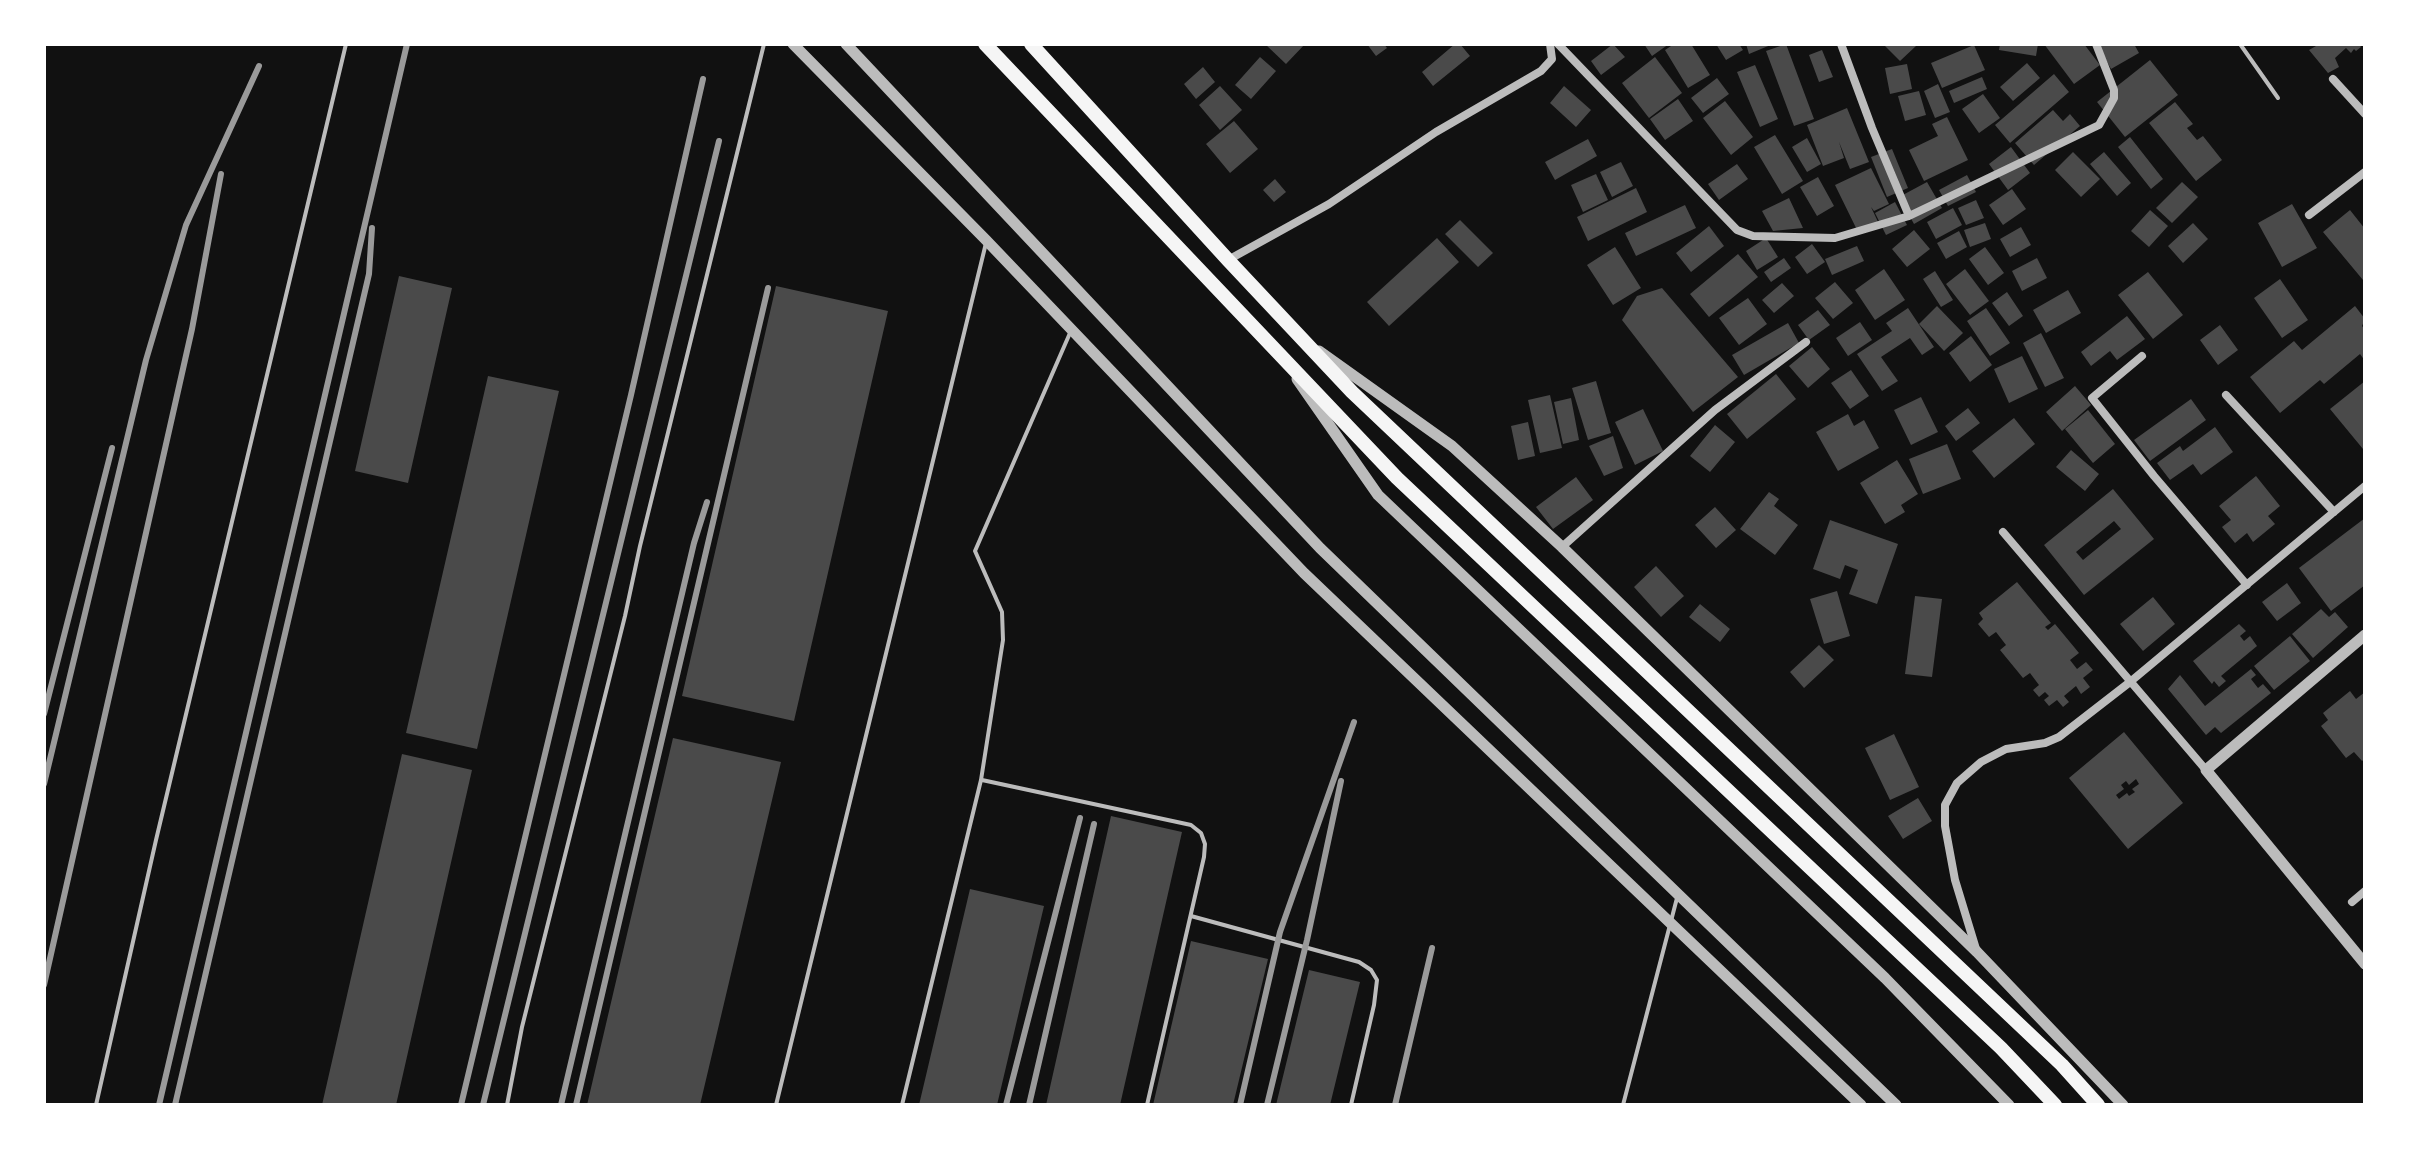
<!DOCTYPE html>
<style>
body{margin:0}
#map{position:relative;width:2409px;height:1149px;overflow:hidden;background:#111;font-family:Bitter,serif}
canvas{display:block}
.frame{position:absolute;inset:0;border:46px solid #fff;pointer-events:none}
</style>
<div id="map">
<canvas width="2409" height="1149"></canvas>
<div class="frame"></div>
</div>
<script>
const ctx = document.querySelector('canvas').getContext('2d');
ctx.lineJoin = 'round';
function fillPath(path, color) { ctx.fillStyle = color; ctx.fill(path, 'evenodd'); }
const toPath = rows => new Path2D(rows.map(r => 'M' + r).join(''));
function strokePath(path, color, width, dash) { ctx.strokeStyle = color; ctx.lineWidth = width; ctx.lineCap = dash ? 'butt' : 'round'; ctx.setLineDash(dash || []); ctx.stroke(path); }
fillPath(toPath([
 [1265,44,1305,44,1286,64],
 [1367,44,1384,44,1387,48,1376,56],
 [1455,44,1460,44,1470,56,1433,86,1422,72],
 [1613,44,1625,57,1601,75,1591,61],
 [1644,44,1669,44,1652,56],
 [1674,44,1691,44,1710,75,1688,88,1665,50],
 [1716,44,1739,44,1743,50,1726,60],
 [1746,44,1773,44,1749,54],
 [1786,44,1814,119,1794,126,1766,51],
 [1883,44,1914,44,1916,46,1900,61],
 [2000,44,2038,44,2036,56,1999,50],
 [2044,44,2084,44,2100,65,2074,84],
 [2101,44,2134,44,2139,53,2111,69,2098,45],
 [2315,44,2359,44,2361,47,2356,51,2354,49,2351,53,2346,48,2335,58,2339,67,2328,73,2309,50,2316,46],
 [1974,45,1985,70,1942,88,1931,63],
 [1822,50,1833,77,1819,82,1809,55],
 [1260,57,1276,71,1251,99,1235,85],
 [1655,57,1682,93,1649,118,1622,83],
 [2150,60,2178,95,2125,137,2097,102],
 [2027,63,2040,78,2013,101,2000,87],
 [1907,64,1912,89,1890,94,1885,68],
 [1755,65,1778,119,1760,127,1737,72],
 [1203,67,1215,82,1196,99,1184,84],
 [2054,74,2069,92,2010,143,1995,125],
 [1982,77,1987,89,1954,103,1949,91],
 [1717,78,1729,94,1703,113,1691,98],
 [1938,84,1950,112,1935,118,1924,91],
 [1220,86,1242,110,1220,130,1199,105],
 [1564,86,1591,110,1576,127,1550,103],
 [1919,91,1926,115,1905,121,1898,96],
 [1983,94,2000,118,1979,133,1962,109],
 [1678,99,1693,121,1665,140,1650,119],
 [1725,101,1753,137,1731,155,1703,118],
 [2175,102,2193,124,2187,128,2197,140,2203,136,2222,160,2196,181,2149,123],
 [1847,108,1869,162,1850,169,1839,142,1844,158,1823,166,1807,125],
 [2053,110,2063,121,2070,114,2080,126,2034,165,2015,143],
 [1947,117,1968,160,1924,181,1909,150,1938,136,1932,124],
 [1234,121,1258,149,1230,173,1206,144],
 [1775,135,1803,181,1782,194,1754,147],
 [2130,137,2163,179,2151,189,2118,147],
 [1807,138,1821,164,1807,172,1792,147],
 [1588,139,1597,156,1555,180,1545,162],
 [2011,147,2030,173,2008,190,1989,164],
 [1892,149,1908,188,1887,197,1871,157],
 [2073,152,2100,179,2081,197,2055,170],
 [2104,152,2131,183,2117,196,2090,164],
 [1621,162,1633,186,1612,197,1600,172],
 [1737,164,1748,179,1719,200,1708,184],
 [1871,168,1889,204,1874,211,1871,207,1879,224,1859,234,1835,185],
 [1596,174,1608,200,1583,212,1571,185],
 [1967,175,1976,192,1948,206,1939,190],
 [1818,177,1834,206,1817,216,1800,187],
 [1275,179,1286,192,1274,202,1263,190],
 [1927,182,1942,208,1914,224,1899,197],
 [2182,182,2198,197,2172,223,2156,208],
 [1636,188,1647,212,1588,241,1577,217],
 [2012,189,2026,209,2003,225,1989,205],
 [1789,198,1803,228,1773,231,1762,211],
 [1976,200,1984,218,1966,225,1958,208],
 [1895,202,1907,225,1886,235,1875,213],
 [2292,204,2317,248,2282,267,2258,223],
 [1685,205,1696,228,1636,256,1625,233],
 [1953,208,1962,225,1936,239,1927,222],
 [2150,210,2168,226,2149,247,2131,231],
 [2350,210,2365,229,2363,280,2323,232],
 [1460,220,1493,253,1478,267,1445,234],
 [1985,223,1991,239,1970,247,1964,230],
 [2193,223,2208,239,2183,263,2168,246],
 [1709,226,1724,246,1691,272,1676,253],
 [2021,227,2031,245,2010,257,2000,239],
 [1914,230,1930,249,1907,267,1892,249],
 [1959,231,1967,247,1946,259,1937,243],
 [1437,238,1459,262,1389,326,1367,302],
 [1766,238,1778,257,1757,270,1746,251],
 [1812,244,1825,262,1807,274,1795,257],
 [1857,246,1864,261,1832,275,1825,259],
 [1615,247,1641,288,1613,305,1587,265],
 [1985,247,2004,273,1988,285,1969,259],
 [1738,254,1758,277,1709,317,1690,294],
 [1784,258,1791,268,1771,282,1764,272],
 [2037,258,2047,278,2022,291,2012,271],
 [1884,269,1905,300,1875,320,1855,290],
 [1965,269,1989,301,1970,315,1946,284],
 [1935,271,1953,300,1941,307,1923,279],
 [2148,272,2183,315,2153,339,2118,295],
 [399,276,452,288,408,483,355,471],
 [2280,279,2308,320,2282,338,2254,298],
 [1835,282,1853,303,1833,319,1815,298],
 [1782,283,1794,296,1774,313,1762,300],
 [776,286,888,311,794,721,682,696],
 [1662,288,1738,377,1693,412,1622,320,1637,296],
 [2068,290,2081,313,2046,333,2033,310],
 [2007,292,2023,316,2009,326,1992,303],
 [1748,298,1767,324,1739,345,1719,318],
 [1937,306,1963,333,1944,351,1919,324],
 [2355,306,2365,319,2362,326,2365,330,2365,361,2360,354,2324,384,2320,380,2280,413,2250,377,2294,341,2302,350],
 [1908,308,1934,347,1922,355,1910,338,1881,357,1898,381,1882,391,1857,354,1892,331,1886,323],
 [1986,308,2010,343,1990,356,1967,321],
 [1818,310,1830,325,1809,340,1798,325],
 [2127,316,2145,339,2117,360,2110,351,2091,366,2081,352],
 [1860,322,1872,340,1848,356,1836,338],
 [1788,323,1799,343,1744,375,1732,355],
 [2220,325,2238,350,2218,365,2200,340],
 [2041,333,2064,378,2045,387,2023,343],
 [1971,336,1992,365,1970,382,1949,353],
 [1812,347,1830,369,1808,388,1789,366],
 [2022,356,2038,389,2009,403,1994,369],
 [1851,370,1869,396,1850,409,1831,383],
 [1776,374,1796,399,1747,439,1727,414],
 [488,376,559,391,477,749,406,733],
 [1596,381,1611,433,1588,440,1572,388],
 [2365,381,2365,448,2363,449,2330,409],
 [2075,386,2091,405,2062,431,2046,412],
 [1550,395,1562,448,1540,453,1528,400],
 [1921,397,1938,432,1911,445,1894,410],
 [1571,398,1579,440,1563,444,1554,402],
 [2191,399,2206,420,2150,461,2134,440],
 [1968,408,1980,423,1956,441,1945,426],
 [1643,409,1663,451,1635,465,1615,422],
 [2088,410,2115,444,2093,463,2065,429],
 [1848,414,1854,426,1864,420,1879,448,1838,471,1816,432],
 [2014,418,2035,444,1994,478,1972,451],
 [1528,422,1535,456,1518,460,1511,426],
 [1715,425,1735,442,1710,472,1690,456],
 [2215,427,2233,452,2201,475,2193,464,2170,480,2157,463,2180,446,2183,451],
 [1613,436,1623,468,1604,476,1589,446],
 [1947,444,1961,479,1923,494,1909,459],
 [2071,450,2099,474,2085,491,2056,467],
 [1897,460,1918,494,1901,505,1905,512,1885,524,1860,483],
 [2256,476,2280,506,2268,516,2275,524,2253,542,2247,533,2235,543,2222,527,2231,520,2219,506],
 [1576,477,1593,500,1553,529,1536,507],
 [2113,489,2154,539,2084,595,2044,545],
 [2114,521,2121,529,2083,560,2076,552],
 [1769,492,1779,499,1774,506,1798,525,1775,555,1740,529],
 [1715,507,1736,530,1716,548,1695,525],
 [2365,518,2365,585,2331,611,2299,568],
 [1830,520,1898,544,1877,604,1849,594,1858,570,1845,565,1840,579,1813,569],
 [1656,566,1684,596,1661,617,1634,587],
 [2017,582,2051,623,2045,627,2048,630,2055,624,2079,653,2070,660,2077,669,2086,662,2093,670,2083,678,2090,687,2081,694,2076,686,2064,696,2069,702,2063,707,2057,700,2049,706,2044,700,2049,696,2045,692,2039,697,2033,690,2039,685,2030,673,2023,678,2000,650,2006,645,1996,632,1989,637,1978,624,1983,619,1979,613],
 [2287,583,2301,603,2277,621,2262,602],
 [1837,591,1850,636,1824,644,1810,599],
 [1915,596,1942,599,1932,677,1905,674],
 [2153,597,2175,624,2143,651,2120,624],
 [1700,604,1730,629,1720,642,1689,617],
 [2321,609,2329,617,2335,612,2348,627,2313,658,2292,634],
 [2239,624,2246,631,2240,636,2244,641,2250,636,2257,646,2221,676,2226,681,2219,687,2214,681,2212,684,2193,661],
 [2290,636,2310,661,2274,690,2254,666],
 [1819,645,1834,660,1804,688,1790,672],
 [2251,669,2256,675,2251,679,2258,688,2263,684,2271,693,2221,733,2215,727,2206,735,2168,689,2180,675,2205,706],
 [2350,691,2356,699,2365,692,2365,759,2362,761,2354,752,2346,758,2321,726,2328,720,2323,713],
 [2124,732,2183,803,2128,849,2069,778],
 [2136,779,2139,784,2132,789,2135,792,2129,796,2127,793,2119,799,2116,795,2124,789,2121,785,2126,781,2129,785],
 [1894,734,1919,787,1890,800,1865,748],
 [673,738,781,762,700,1105,587,1105],
 [402,754,472,770,396,1105,322,1105],
 [1918,798,1932,821,1903,839,1888,816],
 [1111,816,1182,832,1120,1105,1046,1105],
 [970,889,1044,906,997,1105,919,1105],
 [1191,941,1268,959,1233,1105,1153,1105],
 [1309,970,1360,982,1330,1105,1276,1105]
]), '#4a4a4a');
strokePath(toPath([
 [2240,44,2278,98],
 [982,780,1191,825,1201,833,1205,844,1204,857,1147,1105],
 [1191,916,1359,962,1371,970,1377,980,1374,1005,1351,1105],
 [96,1105,156,840,346,44],
 [507,1105,522,1027,625,616,640,546,764,44],
 [776,1105,986,243],
 [902,1105,981,780,1003,640,1002,612,975,551,1070,333],
 [1623,1105,1677,898]
]), '#bcbcbc', 4);
strokePath(toPath([
 [1558,44,1737,230,1753,236,1835,238,1909,216,1872,128,1841,44],
 [2333,79,2365,114],
 [2309,215,2365,172],
 [1909,216,2099,125,2114,98,2114,90,2096,44],
 [1228,260,1329,204,1436,132,1541,71,1552,59,1550,44],
 [2142,356,2092,398,2154,476,2247,585],
 [2226,395,2334,512],
 [2003,532,2206,770],
 [1562,547,1715,410,1806,342],
 [2352,902,2365,891],
 [1976,949,1955,880,1945,826,1945,805,1957,783,1981,762,2006,749,2045,743,2059,737,2130,682,2365,486]
]), '#bcbcbc', 8);
strokePath(toPath([
 [793,44,986,240,1304,573,1861,1105],
 [846,44,1320,548,1896,1105],
 [1319,351,1452,446,1562,547,1977,952,2123,1105],
 [1297,379,1378,495,1885,978,2009,1105],
 [2365,635,2206,770,2365,964]
]), '#bcbcbc', 11);
strokePath(toPath([
 [985,44,1397,478,2001,1048,2055,1105],
 [1031,44,1228,260,1352,392,2062,1065,2098,1105]
]), '#f5f5f5', 14);
strokePath(toPath([
 [44,714,112,448],
 [44,784,146,360,186,225,259,66],
 [44,985,192,329,221,174],
 [159,1105,407,44],
 [175,1105,369,274,372,228],
 [461,1105,631,395,703,79],
 [483,1105,719,141],
 [561,1105,694,543,707,502],
 [576,1105,768,288],
 [1006,1105,1080,818],
 [1029,1105,1094,824],
 [1240,1105,1280,932,1354,722],
 [1267,1105,1307,940,1341,781],
 [1395,1105,1432,948]
]), '#9a9a9a', 6);
</script>
